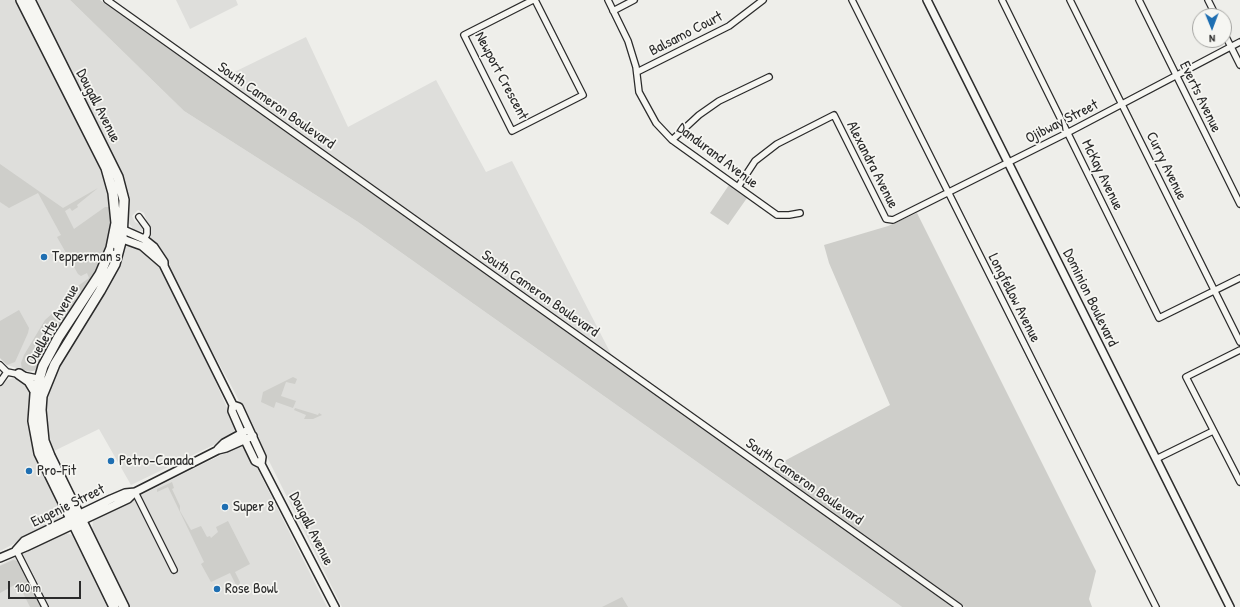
<!DOCTYPE html>
<style>
body{margin:0}
#map{position:relative;width:1240px;height:607px;overflow:hidden;background:#eeeeea;font-family:"Patrick Hand",sans-serif}
canvas{display:block}
.north{position:absolute;left:1192px;top:8px;width:40px;height:40px;box-sizing:border-box;background:#f6f6f2;border:1px solid #a5a5a2;border-radius:50%;rotate:179deg;font-size:11px;font-weight:700;line-height:16px;text-align:center;color:#2b2b2b}
.north::after{content:'';display:block;margin:auto;width:14px;height:18px;background:#1f6fb2;clip-path:polygon(50% 0,100% 100%,50% 72%,0 100%)}
.scale{position:absolute;left:8px;top:581px;width:73px;height:18px;box-sizing:border-box;border:2px solid #2b2b2b;border-top:0;padding-left:5px;font-size:12px;line-height:14px;white-space:nowrap;color:#2b2b2b;-webkit-text-stroke:3px #f6f6f2;paint-order:stroke}
</style>
<div id="map">
<canvas width="1240" height="607"></canvas>
<div class="north">N</div>
<div class="scale">100 m</div>
</div>
<script>
const ctx = document.querySelector('canvas').getContext('2d');
ctx.lineJoin = 'round';
function fillPath(path, color) { ctx.fillStyle = color; ctx.fill(path, 'evenodd'); }
const toPath = rows => new Path2D(rows.map(r => 'M' + r).join(''));
function strokePath(path, color, width, dash) { ctx.strokeStyle = color; ctx.lineWidth = width; ctx.lineCap = dash ? 'butt' : 'round'; ctx.setLineDash(dash || []); ctx.stroke(path); }
function write(font, color, halo, rows, align = 'center') {
  ctx.font = font + ' "Patrick Hand",sans-serif'; ctx.lineWidth = 3.5; ctx.setLineDash([]); ctx.textBaseline = 'middle'; ctx.strokeStyle = halo; ctx.fillStyle = color; for (const [text, x, y, turn = 0] of rows) {
    ctx.save(); ctx.translate(x, y); ctx.rotate((+turn || 0) * Math.PI / 180); ctx.textAlign = isNaN(turn) ? turn : align; if (halo) ctx.strokeText(text, 0, 0); ctx.fillText(text, 0, 0); ctx.restore();
  }
}
fillPath(toPath([
 [0,0,17,0,103,175,111,201,103,261,37,369,29,372,7,365,0,358],
 [32,0,70,0,184,111,358,222,902,607,342,607,233,389,203,335,159,246,150,237,150,230,144,213,138,210,132,216,135,222,143,226,143,231,134,230,128,222,127,208],
 [176,0,236,0,238,5,190,29],
 [306,37,348,127,436,80,486,172,512,161,611,354,222,78],
 [130,244,136,246,151,257,163,272,201,349,236,428,230,437,131,485,99,429,52,452,45,421,46,399,51,383,124,248],
 [17,377,31,386,40,463,60,511,61,516,58,521,0,551,0,386,7,380],
 [239,446,247,450,250,454,327,607,128,607,92,530,93,521,97,517],
 [66,533,75,536,111,607,0,607,0,565]
]), '#dededb');
fillPath(toPath([
 [70,0,100,0,954,607,902,607,358,222,184,111],
 [0,164,63,208,98,188,77,205,78,207,72,211,70,208,65,211,74,229,105,207,111,207,112,224,107,250,93,279,82,293,78,286,89,278,87,273,81,276,78,274,57,237,61,235,38,193,9,208,0,202],
 [729,185,747,198,728,225,710,213],
 [917,213,1096,571,1089,599,1092,607,965,607,771,468,890,405,829,263,824,245,888,226],
 [78,298,79,299,39,368,33,371,22,370,21,363,24,355,45,320,54,312],
 [19,310,29,328,28,333,15,362,7,365,0,358,0,321],
 [293,377,297,379,295,384,286,382,281,396,296,401,293,408,276,402,274,408,261,402,263,392],
 [295,408,318,415,319,413,322,415,313,419,304,419,306,415,294,410],
 [172,482,174,488,172,489,180,506,180,511,191,530,201,526,207,537,210,536,211,538,218,532,216,527,228,521,250,564,235,572,240,582,239,585,241,589,239,591,230,573,211,582,201,564,204,562,168,487,157,492,157,489],
 [13,560,19,561,42,607,30,607,18,583,0,593,0,566],
 [622,597,628,607,602,607]
]), '#cececa');
const minor = toPath([
 [107,0,959,607],
 [533,0,464,35,512,131,583,95,535,0],
 [608,0,628,41,636,67,639,92,656,123,672,140,777,215,789,215,800,213],
 [852,0,1156,607],
 [1002,0,1159,318,1240,278],
 [1070,0,1240,342],
 [1139,0,1240,204],
 [1208,0,1216,16],
 [613,11,634,0],
 [1224,33,1240,65],
 [637,72,729,26,763,0],
 [672,140,699,115,719,101,769,77],
 [738,187,755,161,777,144,834,115,886,219,893,220,1067,133,1240,42],
 [139,217,147,228,147,234,144,239],
 [1240,350,1186,377,1240,482],
 [0,365,7,372],
 [7,372,42,379],
 [0,382,7,372],
 [1156,459,1213,431],
 [135,492,174,570],
 [16,550,45,607]
]);
const tertiary = toPath([
 [927,0,1230,607],
 [119,228,144,239,154,247,164,262,164,266,233,405,232,411,242,434,255,461,261,464],
 [117,237,142,246,164,265],
 [233,405,239,407,262,457,261,464,335,607],
 [218,449,224,443,246,431],
 [16,550,24,541,111,499,125,493,135,492,218,450,226,448,253,436],
 [0,558,26,547,128,499,135,492]
]);
const primary = toPath([
 [21,0,106,168,113,193,116,223,111,248,100,274,58,338,43,366,35,394,33,421,39,453,114,607],
 [30,0,118,177,124,200,122,238,115,264,100,291,55,364,42,396,41,410,44,441,50,456,124,607],
 [19,374,29,381,35,391]
]);
strokePath(minor, '#2b2b2b', 8);
strokePath(tertiary, '#2b2b2b', 10);
strokePath(primary, '#2b2b2b', 12);
strokePath(minor, '#f6f6f2', 5.5);
strokePath(tertiary, '#f6f6f2', 7);
strokePath(primary, '#f6f6f2', 9);
for (const [x, y, r, color] of [
 [44,257,4,"#1f6fb2"],
 [111,461,4,"#1f6fb2"],
 [29,471,4,"#1f6fb2"],
 [225,507,4,"#1f6fb2"],
 [217,589,4,"#1f6fb2"]
]) { const dot = new Path2D(); dot.arc(x, y, r, 0, 2 * Math.PI); ctx.fillStyle = color; ctx.fill(dot); strokePath(dot, '#f6f6f2', 1.5); }
write('15px', '#2b2b2b', '#f6f6f2', [
 ["Balsamo Court",686,34,-27],
 ["Newport Crescent",501,76,62],
 ["Everts Avenue",1200,97,64],
 ["Dougall Avenue",98,106,63],
 ["South Cameron Boulevard",276,106,35],
 ["Ojibway Street",1062,122,-27],
 ["Dandurand Avenue",717,156,37],
 ["Alexandra Avenue",872,165,63],
 ["Curry Avenue",1166,166,64],
 ["McKay Avenue",1102,175,64],
 ["South Cameron Boulevard",540,294,35],
 ["Longfellow Avenue",1014,298,63],
 ["Dominion Boulevard",1090,298,64],
 ["Ouellette Avenue",53,325,-60],
 ["South Cameron Boulevard",804,482,35],
 ["Eugenie Street",68,506,-26],
 ["Dougall Avenue",311,529,63]
]);
write('15px', '#2b2b2b', '#f6f6f2', [
 ["Tepperman's",52,257],
 ["Petro-Canada",119,461],
 ["Pro-Fit",37,471],
 ["Super 8",233,507],
 ["Rose Bowl",225,589]
], 'left');
</script>
